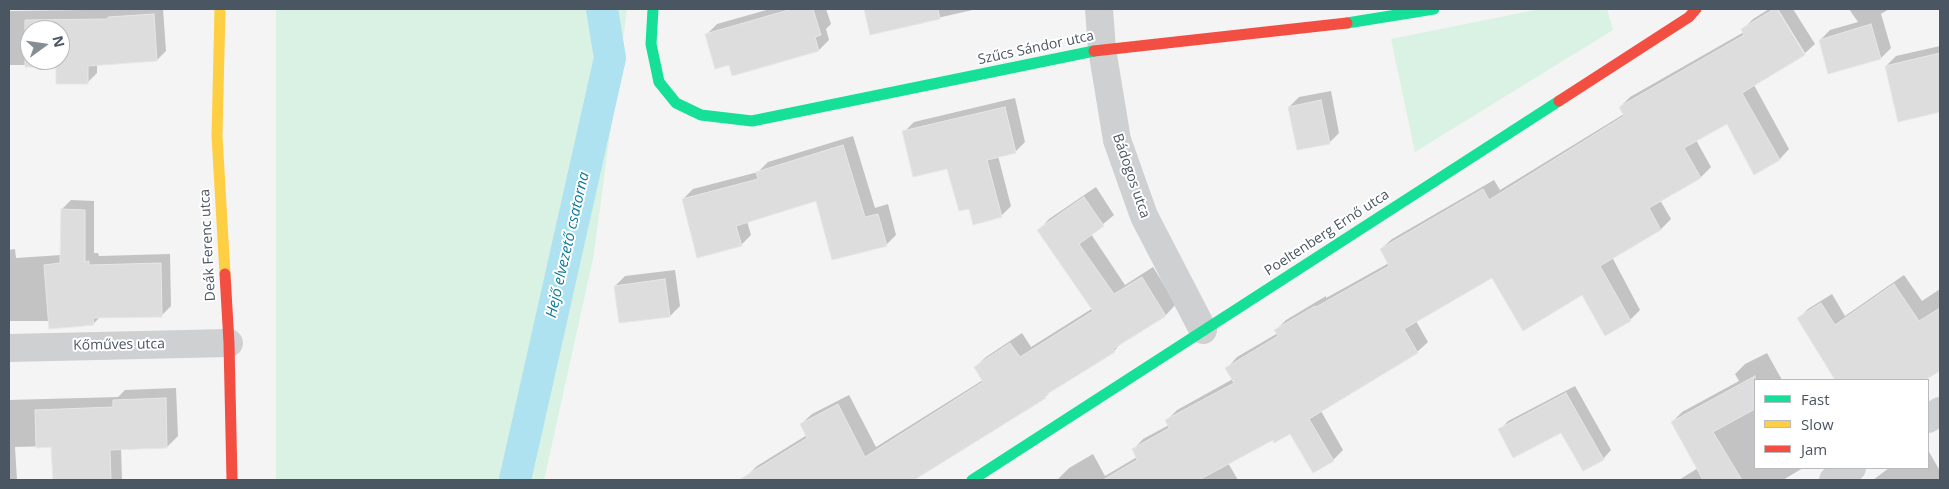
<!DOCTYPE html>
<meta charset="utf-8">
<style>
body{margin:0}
#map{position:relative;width:1949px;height:489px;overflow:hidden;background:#f4f4f4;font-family:"Open Sans",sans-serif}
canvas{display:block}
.frame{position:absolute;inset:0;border:10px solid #4a5661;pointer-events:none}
.legend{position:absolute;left:1754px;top:379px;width:175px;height:90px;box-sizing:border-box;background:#fff;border:1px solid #b7bbc0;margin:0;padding:6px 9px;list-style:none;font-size:15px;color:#4a5661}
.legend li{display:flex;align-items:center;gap:10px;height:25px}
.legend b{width:25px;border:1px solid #b7bbc0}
.north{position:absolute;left:20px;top:20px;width:50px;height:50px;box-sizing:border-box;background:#fff;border:1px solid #b7bbc0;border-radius:50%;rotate:76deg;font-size:14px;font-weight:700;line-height:20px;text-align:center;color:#4a5661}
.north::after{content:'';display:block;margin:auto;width:18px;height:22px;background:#868d94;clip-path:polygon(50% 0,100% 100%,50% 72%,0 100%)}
</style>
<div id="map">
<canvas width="1949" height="489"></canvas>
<div class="frame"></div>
<ul class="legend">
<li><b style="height:6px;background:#16e098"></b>Fast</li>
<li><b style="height:6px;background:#ffcf43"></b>Slow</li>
<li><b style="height:6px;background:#f24e42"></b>Jam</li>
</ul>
<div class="north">N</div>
</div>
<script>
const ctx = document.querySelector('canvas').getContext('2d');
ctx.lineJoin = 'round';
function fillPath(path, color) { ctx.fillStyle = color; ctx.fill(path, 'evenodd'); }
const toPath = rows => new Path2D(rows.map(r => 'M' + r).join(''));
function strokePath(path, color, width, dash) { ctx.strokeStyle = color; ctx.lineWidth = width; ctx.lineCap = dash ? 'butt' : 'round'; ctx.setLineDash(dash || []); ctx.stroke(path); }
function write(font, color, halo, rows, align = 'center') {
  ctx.font = font + ' "Open Sans",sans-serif'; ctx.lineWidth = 4; ctx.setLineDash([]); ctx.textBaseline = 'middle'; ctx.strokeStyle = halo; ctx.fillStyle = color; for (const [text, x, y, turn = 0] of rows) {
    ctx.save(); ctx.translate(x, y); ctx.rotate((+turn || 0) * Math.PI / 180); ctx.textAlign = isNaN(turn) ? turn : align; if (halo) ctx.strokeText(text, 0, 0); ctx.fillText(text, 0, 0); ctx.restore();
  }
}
fillPath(toPath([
 [276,9,627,9,593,259,544,480,276,480],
 [1540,9,1607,9,1613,30,1415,152,1391,39]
]), '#d9f2e3');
fillPath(toPath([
 [9,9,9,11,163,9,166,51,157,60,97,64,97,73,87,83,57,65,9,65],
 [30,30,60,30,60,60,30,60],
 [770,9,826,9,831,24,826,29,829,40,819,50,730,64,707,34,717,24],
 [865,9,977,9,871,33],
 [1769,9,1775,9,1803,53,1805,53,1754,85,1789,149,1779,160,1727,123,1696,140,1711,167,1701,177,1660,200,1671,219,1661,229,1612,257,1640,310,1630,320,1583,293,1492,276,1416,321,1428,342,1417,352,1321,411,1343,450,1333,460,1290,432,1273,438,1228,463,1238,480,1059,480,1058,479,1069,468,1093,454,1105,476,1137,457,1133,450,1143,439,1169,425,1167,420,1177,410,1233,379,1227,368,1237,357,1278,333,1276,330,1286,320,1326,296,1326,298,1389,263,1381,249,1392,239,1494,180,1500,190,1624,114,1620,107,1630,97,1744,32,1743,29,1753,19],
 [1778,9,1793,9,1815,44,1805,53],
 [1849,9,1889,9,1881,14,1891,48,1881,58,1820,40,1830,30,1858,22],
 [1940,46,1940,111,1899,121,1886,66,1896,56],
 [1331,91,1339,133,1329,143,1289,107,1299,97],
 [1015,98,1025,142,1015,152,998,156,1011,206,1001,216,970,207,948,168,904,132,914,122],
 [853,136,875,208,888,204,896,235,886,245,817,200,747,221,751,235,741,245,683,199,693,189,758,172,768,162],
 [1096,187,1114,215,1091,234,1125,285,1153,267,1176,304,1166,315,1123,341,1114,351,1052,390,1045,397,912,480,749,480,746,477,757,466,807,435,801,424,812,414,849,395,876,447,983,380,975,367,986,357,1022,333,1031,347,1093,308,1039,230,1049,219],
 [71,200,94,201,94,253,98,253,99,256,170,254,171,306,162,315,100,317,93,324,49,321,9,321,9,250,15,249,16,258,61,255,62,209],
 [675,270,680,306,670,316,615,286,625,276],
 [1904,275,1922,301,1940,289,1940,370,1923,380,1832,380,1835,378,1798,319,1808,309,1832,294,1845,316],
 [1767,353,1782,380,1755,380,1755,468,1803,468,1783,480,1679,480,1698,468,1672,422,1682,412,1739,381,1735,374,1745,364],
 [1575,386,1611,450,1603,459,1562,432,1500,430,1508,421],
 [176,388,178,436,167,447,121,448,122,480,55,480,53,446,15,447,17,480,9,480,9,400,118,397,125,390],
 [1928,450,1940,471,1940,480,1873,480,1889,468,1928,468]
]), '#0003');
strokePath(toPath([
 [515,480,610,58,602,9]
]), '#aee2f0', 32);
const building = toPath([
 [792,9,813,9,821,35,815,37,819,51,732,76,729,65,715,69,705,34,792,9],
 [864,9,938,9,940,19,870,35,864,9],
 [1774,9,1777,9,1805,55,1742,93,1780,160,1754,175,1727,124,1684,148,1701,178,1649,208,1661,230,1600,266,1631,321,1605,336,1582,295,1523,331,1492,278,1404,329,1418,353,1309,419,1334,461,1313,473,1290,434,1274,443,1273,440,1199,480,1103,480,1137,460,1132,449,1169,428,1165,420,1234,383,1225,368,1278,336,1274,330,1315,306,1316,307,1389,266,1380,249,1483,189,1489,200,1624,116,1619,107,1744,35,1741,29,1774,9],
 [154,14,157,61,88,66,88,84,56,84,56,67,25,67,25,20,108,19,108,17,154,14],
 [30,30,60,30,60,60,30,60,30,30],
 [1871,24,1881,59,1828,74,1819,40,1871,24],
 [1940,53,1940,112,1898,122,1885,66,1940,53],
 [1321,100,1330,144,1297,150,1288,107,1321,100],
 [1005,107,1016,153,987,160,1002,217,973,225,969,209,959,211,947,169,913,177,902,131,1005,107],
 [843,145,865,217,878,214,887,246,832,260,816,201,736,226,742,246,697,258,682,199,758,179,756,172,843,145],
 [1084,197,1104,226,1079,244,1114,294,1142,277,1166,316,1113,349,1115,352,1044,396,1046,398,914,480,739,480,807,438,800,424,838,404,865,457,983,382,974,367,1010,343,1020,357,1093,311,1037,230,1084,197],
 [61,209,85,210,85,262,89,261,89,265,161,263,162,317,93,318,94,325,49,329,44,265,60,263,61,209],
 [665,279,670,317,619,323,614,286,665,279],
 [1894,284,1919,321,1940,308,1940,371,1925,380,1835,380,1797,318,1821,303,1835,325,1894,284],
 [1755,376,1755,409,1713,432,1742,480,1703,480,1671,422,1755,376],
 [1566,393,1604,460,1583,471,1561,433,1513,458,1498,429,1566,393],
 [166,398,167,448,110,450,111,480,53,480,51,447,36,448,35,410,113,407,113,400,166,398]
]);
fillPath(building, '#ddddde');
strokePath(building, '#e5e6e7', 1);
strokePath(toPath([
 [1099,9,1102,49,1117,140,1144,216,1203,330],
 [9,348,229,343],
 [1928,419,1940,411],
 [1833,480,1852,468]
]), '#ced0d2', 28);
strokePath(toPath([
 [653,9,651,44,659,82,676,103,701,115,752,121,1094,51],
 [1347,23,1434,9],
 [972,480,1559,101]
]), '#16e098', 11);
strokePath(toPath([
 [220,9,217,136,225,274]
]), '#ffcf43', 11);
strokePath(toPath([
 [1094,51,1347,23],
 [1559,101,1689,17,1696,9],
 [225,274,229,343,232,480]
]), '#f24e42', 11);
write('14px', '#4a5661', '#fff', [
 ["Szűcs Sándor utca",1036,48,-12],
 ["Bádogos utca",1131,176,71],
 ["Poeltenberg Ernő utca",1327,233,-33],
 ["Deák Ferenc utca",208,245,-93],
 ["Kőműves utca",119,345,-1]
]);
write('italic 15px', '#0c7c9b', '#fff', [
 ["Hejő elvezető csatorna",568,245,-77]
]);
</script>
